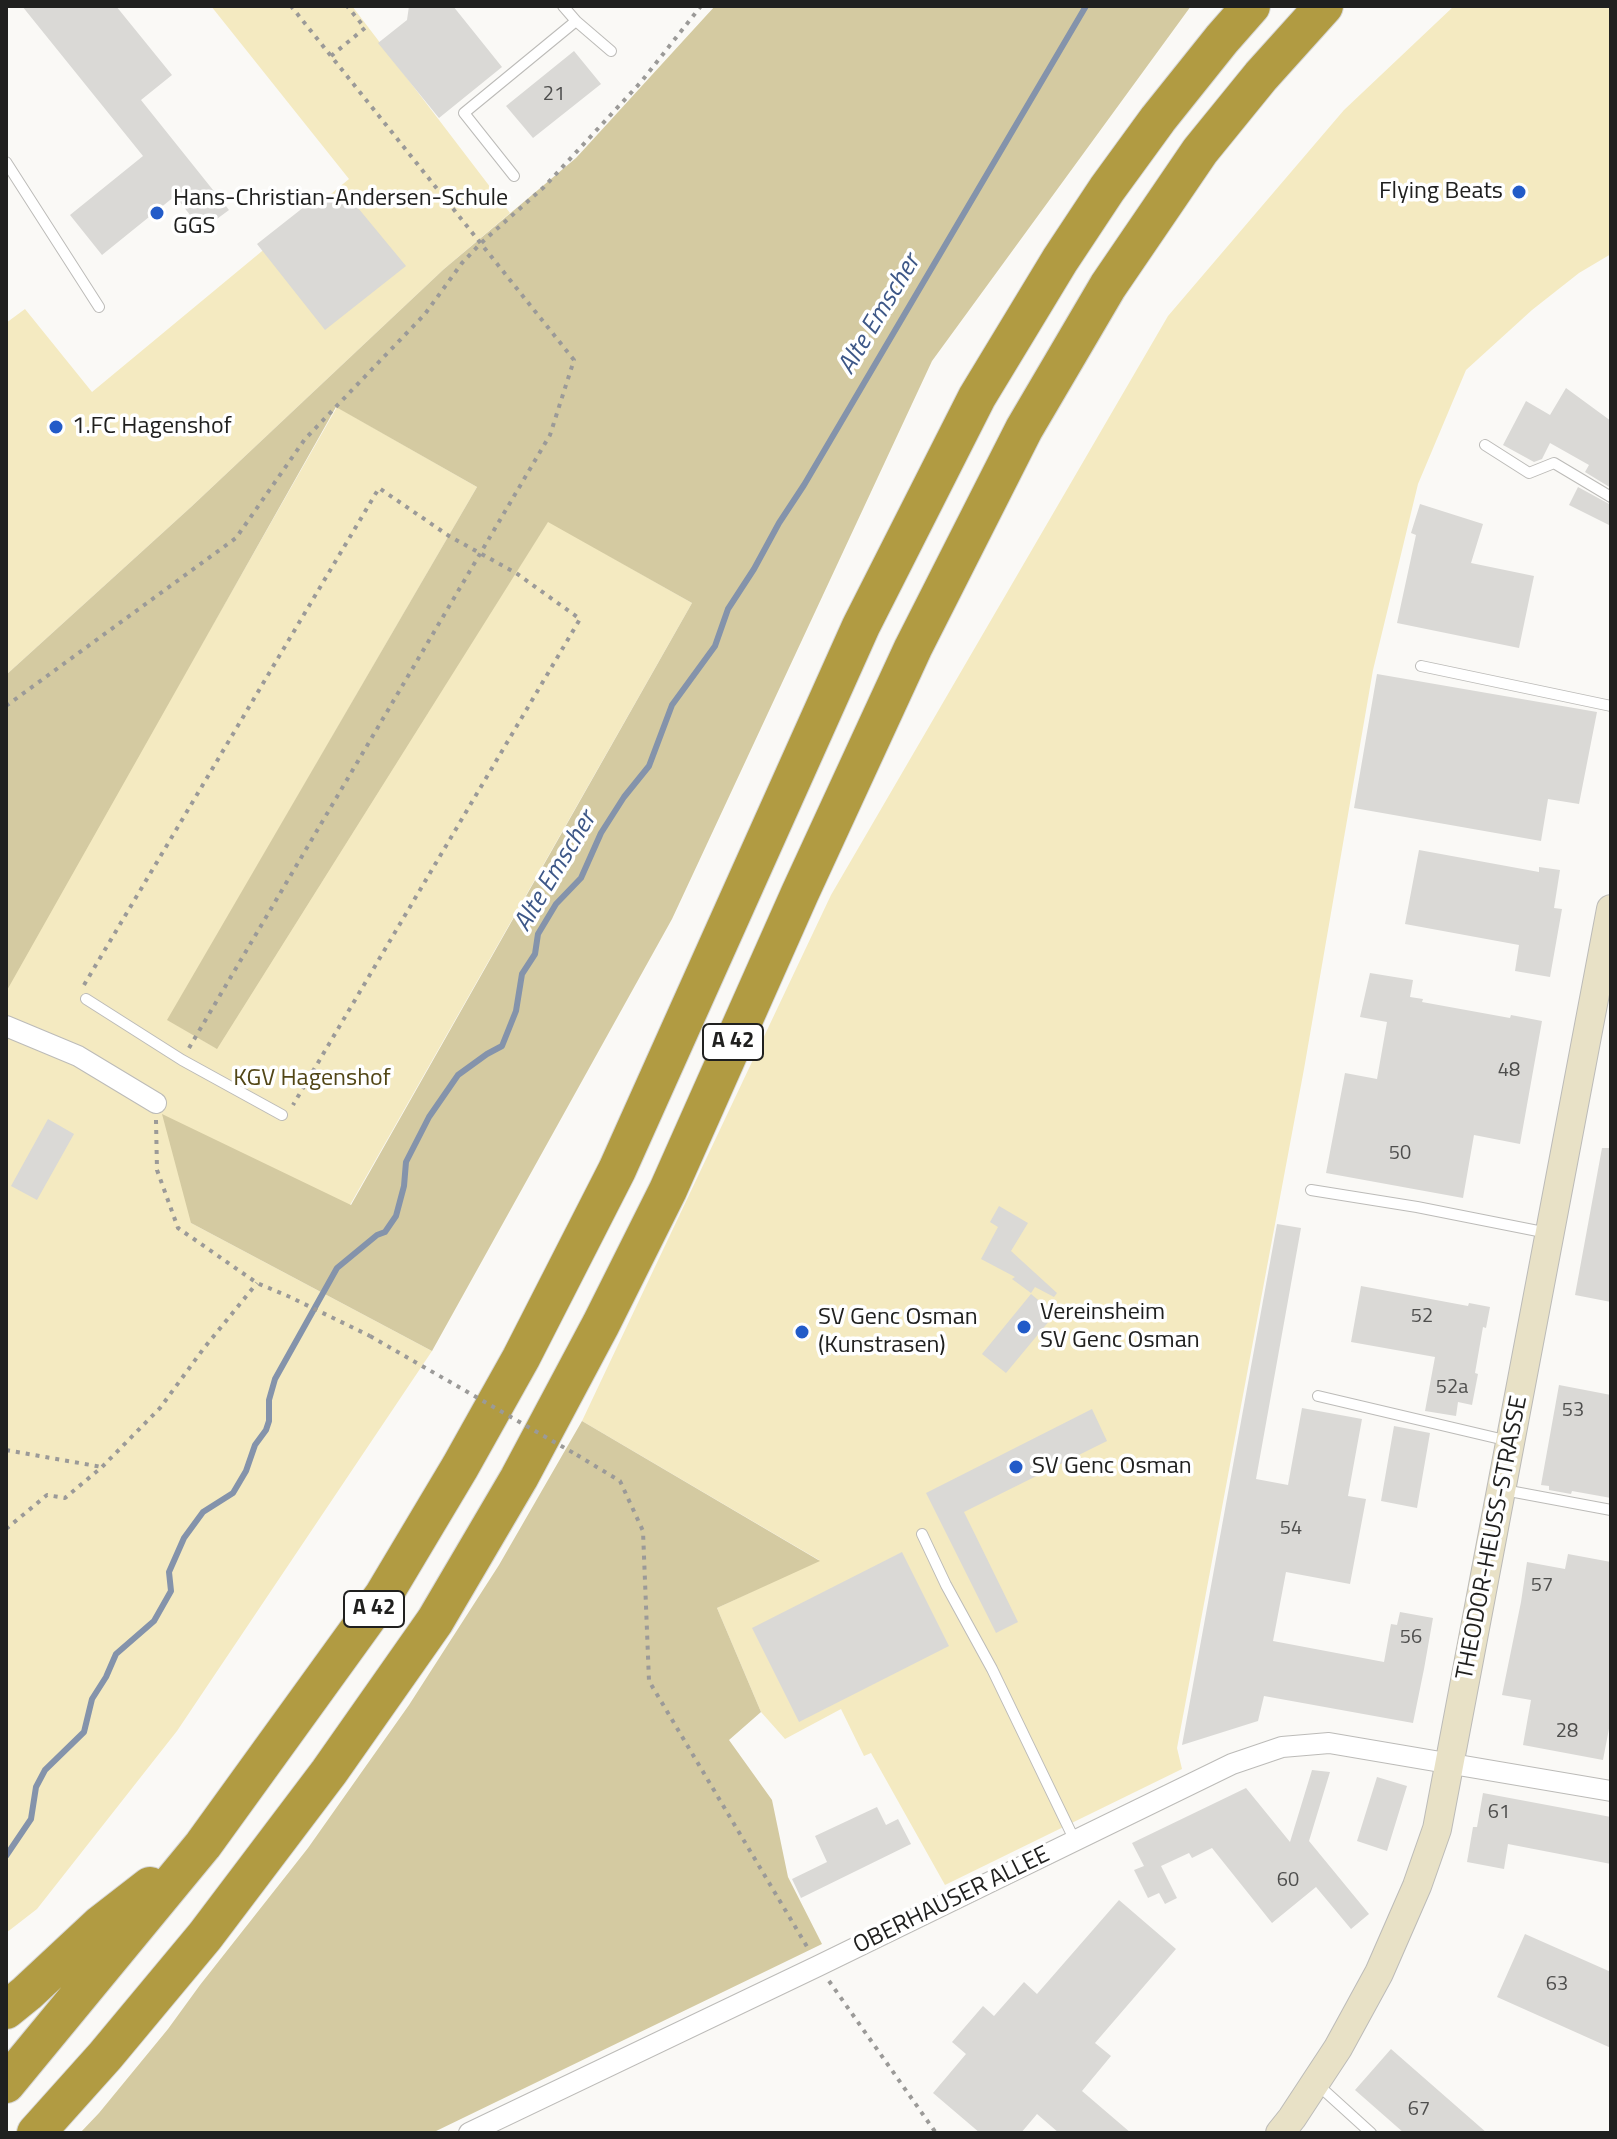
<!DOCTYPE html>
<style>
body{margin:0}
#map{position:relative;width:1617px;height:2139px;overflow:hidden;background:#faf9f6;font-family:"Titillium Web",sans-serif}
canvas{display:block}
.frame{position:absolute;inset:0;border:8px solid #20201f;pointer-events:none}
</style>
<div id="map">
<canvas width="1617" height="2139"></canvas>
<div class="frame"></div>
</div>
<script>
const ctx = document.querySelector('canvas').getContext('2d');
ctx.lineJoin = 'round';
function fillPath(path, color) { ctx.fillStyle = color; ctx.fill(path, 'evenodd'); }
const toPath = rows => new Path2D(rows.map(r => 'M' + r).join(''));
function strokePath(path, color, width, dash) { ctx.strokeStyle = color; ctx.lineWidth = width; ctx.lineCap = dash ? 'butt' : 'round'; ctx.setLineDash(dash || []); ctx.stroke(path); }
function write(font, color, halo, rows, align = 'center') {
  ctx.font = font + ' "Titillium Web",sans-serif'; ctx.lineWidth = 7; ctx.setLineDash([]); ctx.textBaseline = 'middle'; ctx.strokeStyle = halo; ctx.fillStyle = color; for (const [text, x, y, turn = 0] of rows) {
    ctx.save(); ctx.translate(x, y); ctx.rotate((+turn || 0) * Math.PI / 180); ctx.textAlign = isNaN(turn) ? turn : align; if (halo) ctx.strokeText(text, 0, 0); ctx.fillText(text, 0, 0); ctx.restore();
  }
}
fillPath(toPath([
 [211,6,352,6,510,213,444,269,191,507,6,675,6,323,25,309,92,392,349,179],
 [1454,6,1611,6,1611,254,1579,273,1532,310,1466,370,1418,484,1373,670,1304,1069,1177,1748,1182,1769,945,1885,871,1753,864,1756,841,1709,785,1739,761,1712,717,1608,819,1560,582,1421,831,895,1168,316,1344,110],
 [337,407,477,487,168,1020,216,1048,548,521,692,603,350,1205,191,1223,432,1351,177,1731,37,1909,6,1933,6,987]
]), '#f4eac1');
fillPath(toPath([
 [715,6,1191,6,932,361,672,919,432,1351,191,1223,162,1114,351,1205,692,603,548,522,217,1049,167,1020,477,487,336,407,6,992,6,675,191,507,444,269,576,158],
 [582,1421,820,1561,717,1608,761,1712,729,1740,772,1800,788,1877,822,1944,432,2133,80,2133,99,2113,168,2029,200,1985,308,1848,409,1705,499,1565]
]), '#d4caa1');
strokePath(toPath([
 [6,1856,31,1819,36,1787,45,1770,84,1732,92,1699,106,1677,116,1654,154,1621,171,1591,169,1572,184,1538,203,1512,233,1493,246,1471,255,1445,266,1430,269,1421,269,1400,275,1379,337,1268,377,1235,385,1232,396,1216,404,1186,406,1162,429,1117,458,1075,487,1054,502,1046,516,1011,522,974,535,954,538,934,556,904,581,878,601,833,624,797,649,766,672,705,715,646,728,609,754,569,779,523,804,485,1086,6]
]), '#8493ab', 6);
fillPath(toPath([
 [22,6,116,6,172,75,141,100,229,210,202,230,175,196,102,255,70,215,143,156],
 [409,6,453,6,502,67,439,118,378,43,407,20],
 [574,51,601,84,533,138,506,106],
 [344,191,406,266,325,330,257,244,323,192,330,202],
 [1566,388,1611,421,1611,488,1585,472,1589,465,1550,443,1542,459,1534,462,1503,445,1526,401,1550,415],
 [1578,487,1611,505,1611,526,1569,505],
 [1420,504,1483,524,1471,563,1534,576,1519,648,1397,623,1416,535,1411,533],
 [1377,674,1597,712,1579,804,1548,799,1541,841,1354,808],
 [1419,850,1539,872,1539,867,1560,870,1554,908,1562,909,1550,977,1515,971,1519,945,1405,924],
 [1370,973,1413,980,1410,997,1423,999,1422,1002,1510,1018,1511,1015,1542,1021,1520,1144,1474,1135,1463,1198,1326,1173,1345,1073,1377,1079,1387,1022,1360,1017],
 [48,1119,74,1134,37,1200,11,1186],
 [1602,1148,1611,1148,1611,1302,1575,1295],
 [999,1206,1028,1223,1011,1251,1057,1293,1054,1297,1035,1287,1031,1293,1012,1279,1015,1277,981,1259,998,1227,990,1222],
 [1277,1224,1301,1228,1256,1479,1288,1485,1302,1408,1362,1419,1348,1496,1366,1499,1350,1584,1286,1572,1273,1641,1384,1662,1391,1624,1397,1625,1400,1612,1433,1618,1424,1669,1413,1723,1264,1696,1258,1721,1182,1745],
 [1361,1286,1468,1306,1469,1303,1490,1307,1486,1328,1483,1327,1475,1373,1478,1374,1472,1405,1458,1402,1456,1416,1425,1411,1435,1357,1351,1342],
 [1031,1294,1055,1314,1006,1373,982,1354],
 [1559,1385,1611,1395,1611,1498,1572,1491,1571,1494,1549,1490,1549,1486,1541,1485],
 [1092,1409,1107,1441,964,1512,1018,1622,996,1633,926,1493],
 [1394,1426,1430,1433,1417,1508,1381,1501],
 [902,1552,949,1646,799,1722,752,1628],
 [1568,1554,1611,1562,1611,1718,1603,1760,1523,1745,1531,1700,1502,1695,1521,1602,1527,1562,1565,1569],
 [1312,1770,1330,1772,1309,1841,1369,1914,1351,1929,1316,1887,1272,1923,1212,1848,1192,1858,1189,1853,1161,1866,1177,1898,1165,1904,1159,1893,1148,1898,1134,1870,1144,1866,1132,1843,1246,1788,1290,1842],
 [1377,1777,1407,1786,1387,1851,1357,1841],
 [1483,1793,1611,1817,1611,1864,1508,1844,1504,1869,1467,1862,1473,1827,1477,1827],
 [877,1807,886,1825,898,1819,911,1844,801,1898,792,1879,827,1862,815,1836],
 [1119,1900,1176,1949,1095,2043,1111,2056,1082,2091,1131,2133,1059,2133,1037,2114,1021,2133,980,2133,933,2093,966,2054,952,2042,983,2006,994,2016,1024,1982,1037,1994],
 [1525,1934,1611,1972,1611,2048,1497,1997],
 [1391,2049,1487,2133,1404,2133,1355,2090]
]), '#dad9d6');
const lane = toPath([
 [576,21,611,51],
 [6,162,99,307],
 [514,176,464,113,576,21,563,6],
 [1485,445,1529,473,1554,463,1611,497],
 [1421,666,1611,706],
 [86,999,182,1060,282,1115],
 [1311,1190,1417,1207,1548,1233],
 [1318,1396,1509,1441],
 [1504,1490,1611,1510],
 [922,1534,946,1585,992,1669,1075,1841],
 [1317,2084,1371,2133]
]);
const street = toPath([
 [6,1026,78,1056,156,1103],
 [469,2133,818,1966,1232,1764,1282,1747,1329,1743,1611,1791]
]);
const secondary = toPath([
 [1280,2133,1292,2118,1338,2048,1379,1973,1417,1886,1437,1829,1611,909]
]);
const highway = toPath([
 [6,2010,27,1993,101,1924,150,1886],
 [6,2084,203,1845,383,1596,460,1467,521,1358,617,1170,861,626,977,397,1060,260,1107,189,1158,119,1222,39,1251,6],
 [36,2133,105,2056,205,1936,329,1772,435,1621,519,1478,601,1324,668,1190,800,893,913,648,1024,429,1108,286,1200,151,1261,76,1324,6]
]);
strokePath(lane, '#bcbbb8', 12);
strokePath(street, '#bcbbb8', 22);
strokePath(secondary, '#bcbbb8', 30);
strokePath(highway, '#d7d7d7', 40);
strokePath(toPath([
 [331,56,365,28,347,6],
 [6,706,236,538,305,439,425,314,462,263,480,244,544,187,641,82,701,6],
 [84,985,379,488,449,536,516,573,580,619,293,1105],
 [189,1048,550,435,574,360,291,6],
 [156,1120,157,1170,178,1228,257,1283,290,1297,370,1336],
 [6,1450,102,1467],
 [577,1455,620,1481,643,1531,649,1681,809,1950],
 [6,1529,47,1495,65,1498,102,1467,160,1408,204,1348,257,1283],
 [829,1981,936,2133]
]), '#9b9a98', 4, [4, 6]);
strokePath(lane, '#fff', 10);
strokePath(street, '#fff', 20);
strokePath(secondary, '#e8e1c6', 28);
strokePath(highway, '#b19b42', 38);
strokePath(toPath([
 [370,1336,577,1455]
]), '#9b9a98', 4, [4, 6]);
for (const [x, y, r, color] of [
 [1519,192,8,"#225bc8"],
 [157,213,8,"#225bc8"],
 [56,427,8,"#225bc8"],
 [1024,1327,8,"#225bc8"],
 [802,1332,8,"#225bc8"],
 [1016,1467,8,"#225bc8"]
]) { const dot = new Path2D(); dot.arc(x, y, r, 0, 2 * Math.PI); ctx.fillStyle = color; ctx.fill(dot); strokePath(dot, '#fff', 3); }
write('20px', '#4e4e4d', null, [
 ["21",554,95],
 ["48",1509,1071],
 ["50",1400,1154],
 ["52",1422,1317],
 ["52a",1452,1388],
 ["53",1573,1411],
 ["54",1291,1529],
 ["57",1542,1586],
 ["56",1411,1638],
 ["28",1567,1732],
 ["61",1499,1813],
 ["60",1288,1881],
 ["63",1557,1985],
 ["67",1419,2110]
]);
for (const [x, y, w] of [
 [733,1042,60],
 [374,1609,60]
]) { const box = new Path2D(); box.roundRect(x - w / 2, y - 18, w, 36, 6); ctx.fillStyle = '#fff'; ctx.fill(box); strokePath(box, '#20201f', 2); }
write('bold 22px', '#20201f', null, [
 ["A 42",733,1042],
 ["A 42",374,1609]
]);
write('24px', '#20201f', '#fff', [
 ["Flying Beats",1503,192,"right"],
 ["Hans-Christian-Andersen-Schule",173,199],
 ["GGS",173,227],
 ["1.FC Hagenshof",72,427],
 ["Vereinsheim",1040,1313],
 ["SV Genc Osman",1040,1341],
 ["SV Genc Osman",818,1318],
 ["(Kunstrasen)",818,1346],
 ["SV Genc Osman",1032,1467]
], 'left');
write('24px', '#524616', '#fff', [
 ["KGV Hagenshof",312,1079]
]);
write('24px', '#20201f', '#fff', [
 ["THEODOR-HEUSS-STRASSE",1493,1538,-79],
 ["OBERHAUSER ALLEE",952,1901,-26]
]);
write('italic 26px', '#3d5787', '#fff', [
 ["Alte Emscher",880,315,-59],
 ["Alte Emscher",556,872,-59]
]);
</script>
